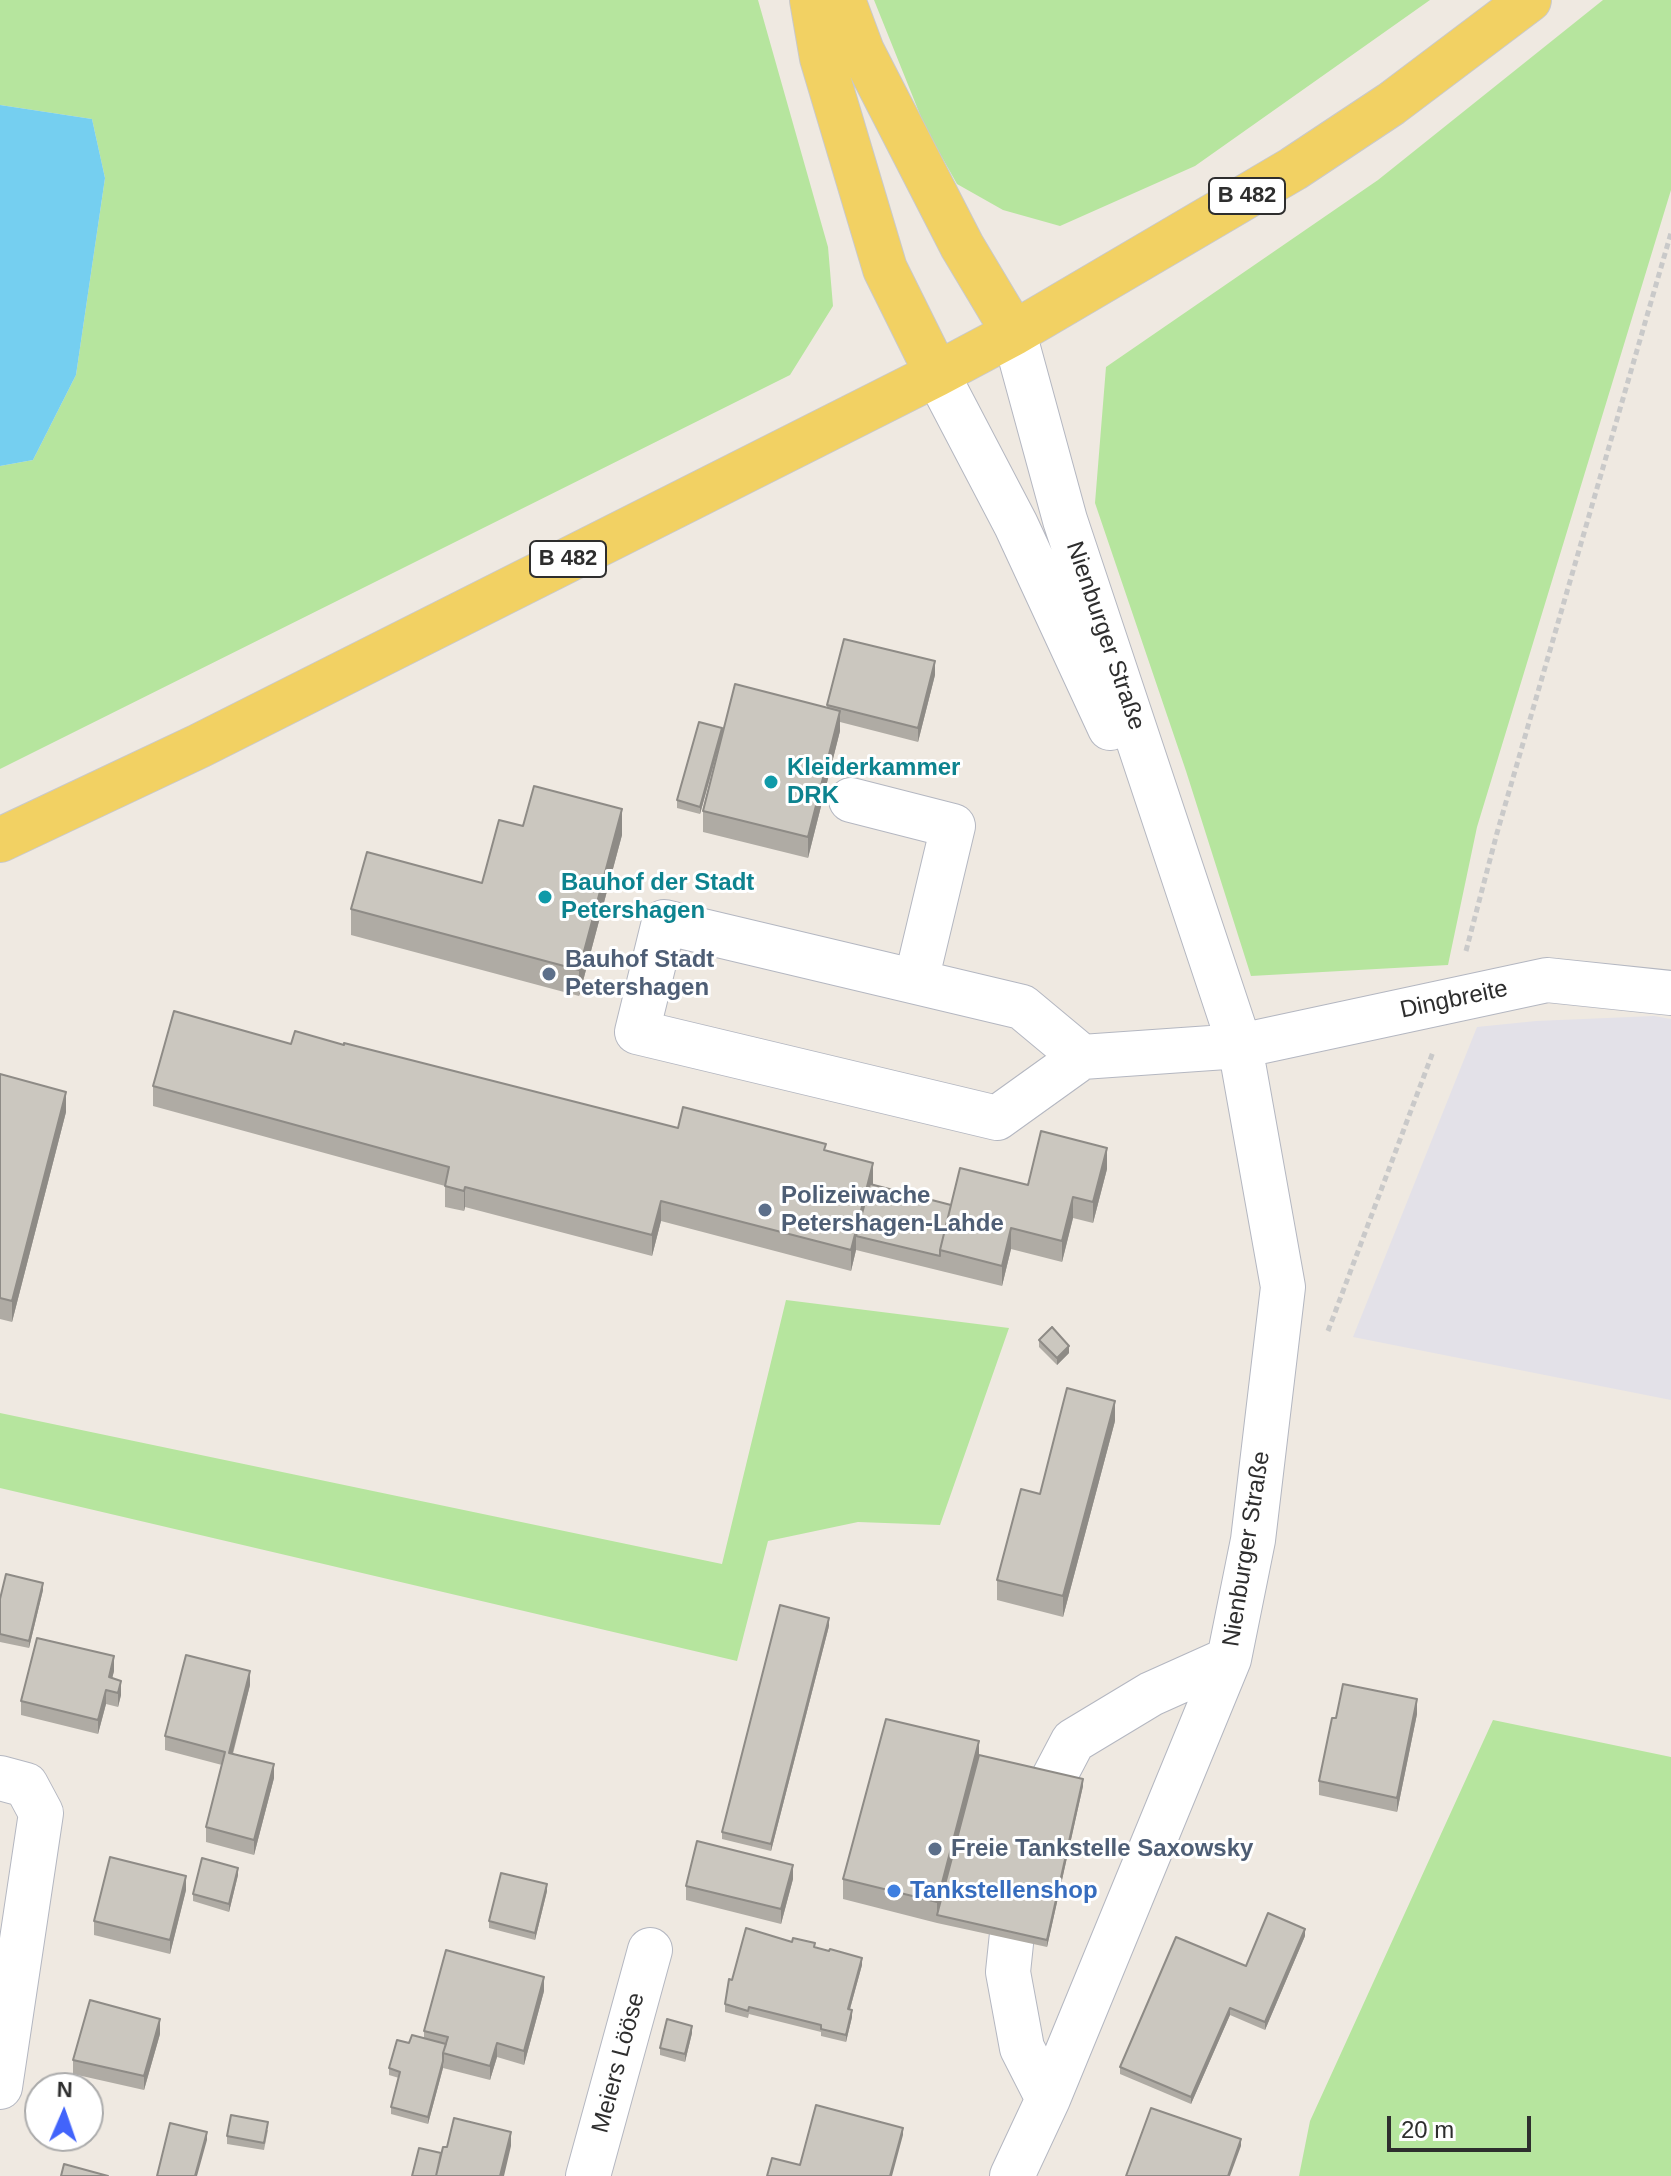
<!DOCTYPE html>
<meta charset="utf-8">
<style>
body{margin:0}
#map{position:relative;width:1671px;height:2176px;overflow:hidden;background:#efe9e1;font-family:Arial,sans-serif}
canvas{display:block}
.north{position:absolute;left:24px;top:2072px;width:80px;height:80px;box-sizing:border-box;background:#fff;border:2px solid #ababab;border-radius:50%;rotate:2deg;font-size:22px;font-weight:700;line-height:32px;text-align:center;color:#2e2e2e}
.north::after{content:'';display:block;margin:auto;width:28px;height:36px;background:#4264fb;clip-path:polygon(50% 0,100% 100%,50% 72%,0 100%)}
.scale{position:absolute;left:1387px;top:2116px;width:144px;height:36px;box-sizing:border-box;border:4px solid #2e2e2e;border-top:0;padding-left:10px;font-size:24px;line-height:28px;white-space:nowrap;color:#2e2e2e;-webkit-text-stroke:6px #fff;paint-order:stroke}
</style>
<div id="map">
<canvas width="1671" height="2176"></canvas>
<div class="north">N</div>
<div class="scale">20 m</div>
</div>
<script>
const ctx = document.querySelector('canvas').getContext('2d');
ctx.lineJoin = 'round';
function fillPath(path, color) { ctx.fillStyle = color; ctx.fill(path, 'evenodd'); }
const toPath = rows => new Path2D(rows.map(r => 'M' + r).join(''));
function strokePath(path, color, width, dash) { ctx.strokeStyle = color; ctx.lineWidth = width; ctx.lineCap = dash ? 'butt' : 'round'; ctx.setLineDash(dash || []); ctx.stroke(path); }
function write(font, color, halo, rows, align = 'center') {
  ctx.font = font + ' Arial,sans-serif'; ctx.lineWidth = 6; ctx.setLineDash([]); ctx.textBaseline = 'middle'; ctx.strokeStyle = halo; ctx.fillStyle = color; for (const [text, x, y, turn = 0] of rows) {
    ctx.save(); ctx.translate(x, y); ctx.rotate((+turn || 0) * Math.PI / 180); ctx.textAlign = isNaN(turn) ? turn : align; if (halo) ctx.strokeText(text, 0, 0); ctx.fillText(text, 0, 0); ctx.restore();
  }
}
fillPath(toPath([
 [1654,1016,1671,1019,1671,1400,1353,1337,1477,1027,1536,1021]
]), '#e3e1e8');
fillPath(toPath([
 [0,0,758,0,828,247,833,306,790,375,0,769,0,466,33,460,76,375,105,178,92,119,0,105],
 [874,0,1430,0,1195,166,1060,226,1003,210,957,184,925,127],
 [1603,0,1671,0,1671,190,1477,827,1448,965,1251,976,1186,771,1095,503,1106,367,1378,180],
 [786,1300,1009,1328,940,1525,858,1522,768,1541,737,1661,0,1488,0,1413,722,1564],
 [1493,1720,1671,1757,1671,2176,1299,2176,1310,2121]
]), '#b6e59e');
fillPath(toPath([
 [0,105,92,119,105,178,76,375,33,460,0,466]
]), '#75cff0');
const minor = toPath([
 [937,374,1016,525,1110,728],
 [851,800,953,826,916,981],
 [1082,1057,997,1118,637,1032,664,922,1022,1007,1082,1057,1240,1046,1547,980,1671,993],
 [0,1778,26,1785,41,1813,0,2087],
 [1048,2099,1022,2048,1008,1972,1022,1838,1073,1741,1151,1694,1229,1659],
 [588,2176,650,1950],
 [1012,2176,1048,2099,1229,1659,1253,1540,1283,1287,1240,1046,1065,520,1014,333]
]);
const major = toPath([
 [812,0,822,58,885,269,937,374],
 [843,0,862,51,962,246,1014,333],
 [0,840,199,746,937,374,1014,333,1293,169,1391,104,1529,0]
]);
strokePath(minor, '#b4b7c1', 46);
strokePath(major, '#c9c9c9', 46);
strokePath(toPath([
 [1466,951,1497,833,1671,233],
 [1328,1331,1433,1052]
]), '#c9c9c9', 5, [6, 4]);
strokePath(minor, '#fff', 44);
strokePath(major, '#f2d163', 44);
fillPath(toPath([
 [935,675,918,742,840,722,840,731,808,858,703,832,703,811,827,707,827,705],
 [722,735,700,814,677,808,677,800],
 [523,826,622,835,579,996,351,935,351,909,482,883],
 [291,1044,344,1045,678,1128,826,1151,873,1185,951,1205,1028,1185,1107,1169,1093,1223,1073,1218,1062,1262,1011,1249,1002,1286,856,1250,851,1271,661,1221,652,1256,465,1207,464,1211,445,1207,445,1186,153,1106,153,1086],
 [0,1074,66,1112,12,1322,0,1319],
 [1039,1340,1069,1353,1057,1365,1039,1347],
 [1115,1421,1063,1617,997,1600,997,1580,1040,1494],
 [43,1590,29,1648,0,1642,0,1599],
 [829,1626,771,1851,722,1839,722,1832],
 [114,1671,112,1678,121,1695,118,1707,106,1704,98,1734,21,1715,21,1701],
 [250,1685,233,1754,274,1778,254,1855,206,1842,206,1827,222,1765,165,1750,165,1736],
 [1417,1714,1397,1812,1319,1795,1319,1781,1336,1718],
 [979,1755,1083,1786,1047,1947,937,1923,843,1899,843,1879],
 [238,1875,229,1912,193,1901,193,1894],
 [793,1879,781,1924,686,1900,686,1886],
 [186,1890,170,1954,94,1935,94,1921],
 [547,1891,535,1940,489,1928,489,1921],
 [1305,1936,1265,2030,1230,2015,1191,2104,1120,2074,1120,2067,1246,1966],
 [815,1948,862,1965,850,2009,852,2017,846,2042,821,2036,821,2032,749,2014,748,2018,725,2012,725,2004,732,1980],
 [544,1991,524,2065,497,2057,490,2080,443,2068,428,2124,391,2114,391,2107,399,2078,389,2075,389,2068,409,2043,424,2038,424,2031],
 [692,2033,685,2062,660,2055,660,2048],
 [160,2034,144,2090,73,2074,73,2060],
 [268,2130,264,2150,227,2144,227,2136]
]), '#afaba4');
fillPath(toPath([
 [935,661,935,675,918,742,918,728],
 [840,711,840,731,808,858,808,837],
 [722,728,722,735,700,814,700,807],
 [622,809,622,835,579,996,579,970],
 [66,1092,66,1112,12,1322,12,1301],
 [1107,1148,1107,1169,1093,1223,1093,1202],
 [873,1163,873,1184,860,1237,856,1236,856,1250,851,1271,851,1250],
 [465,1187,465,1207,464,1211,464,1191],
 [1073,1197,1073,1218,1062,1262,1062,1241],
 [661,1201,661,1221,652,1256,652,1235],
 [1011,1228,1011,1249,1002,1286,1002,1266],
 [1069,1346,1069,1353,1057,1365,1057,1358],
 [1115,1401,1115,1421,1063,1617,1063,1596],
 [43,1583,43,1590,29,1648,29,1641],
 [829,1618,829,1626,771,1851,771,1844],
 [114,1656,114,1671,109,1691,109,1677],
 [250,1671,250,1685,229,1767,229,1753],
 [121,1681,121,1695,118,1707,118,1693],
 [106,1690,106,1704,98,1734,98,1720],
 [1417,1699,1417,1714,1397,1812,1397,1798],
 [979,1741,979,1762,937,1915,937,1902],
 [274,1764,274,1778,254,1855,254,1840],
 [1083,1779,1083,1786,1047,1947,1047,1940],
 [793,1865,793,1879,781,1924,781,1909],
 [238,1868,238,1875,229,1912,229,1904],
 [186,1876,186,1890,170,1954,170,1940],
 [547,1884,547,1891,535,1940,535,1933],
 [1305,1929,1305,1936,1265,2030,1265,2022],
 [862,1958,862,1965,848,2016,848,2009],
 [544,1977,544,1991,524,2065,524,2051],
 [1230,2008,1230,2015,1191,2104,1191,2097],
 [852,2010,852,2017,846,2042,846,2035],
 [160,2019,160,2034,144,2090,144,2076],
 [692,2026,692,2033,685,2062,685,2054],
 [497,2043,497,2057,490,2080,490,2066],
 [443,2061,443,2068,428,2124,428,2117],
 [903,2128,903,2135,892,2176,890,2176],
 [207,2132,207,2140,197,2176,195,2176],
 [511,2132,511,2146,504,2176,500,2176],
 [1241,2139,1241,2146,1230,2176,1228,2176]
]), '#8e8b86');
const building = toPath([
 [844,639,935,661,918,728,827,705,844,639],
 [735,684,840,711,808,837,703,811,735,684],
 [699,722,722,728,700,807,677,800,699,722],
 [534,786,622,809,579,970,351,909,367,852,482,883,499,820,523,826,534,786],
 [174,1011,291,1044,295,1031,344,1045,344,1043,678,1128,683,1107,826,1144,824,1150,873,1163,851,1250,661,1201,652,1235,465,1187,464,1191,445,1186,449,1167,153,1086,174,1011],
 [0,1074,66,1092,12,1301,0,1298,0,1074],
 [1041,1131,1107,1148,1093,1202,1073,1197,1062,1241,1011,1228,1002,1266,940,1250,960,1168,1028,1185,1041,1131],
 [870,1184,951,1205,940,1250,940,1256,856,1236,870,1184],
 [1052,1327,1069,1346,1057,1358,1039,1340,1052,1327],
 [1067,1388,1115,1401,1063,1596,997,1580,1021,1489,1040,1494,1067,1388],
 [6,1574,43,1583,29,1641,0,1634,0,1599,6,1574],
 [780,1605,829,1618,771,1844,722,1832,780,1605],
 [37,1638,114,1656,109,1677,121,1681,118,1693,106,1690,98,1720,21,1701,37,1638],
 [186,1655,250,1671,229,1753,274,1764,254,1840,206,1827,225,1752,165,1736,186,1655],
 [1343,1684,1417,1699,1397,1798,1319,1781,1332,1718,1336,1718,1343,1684],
 [886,1719,979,1741,937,1902,843,1879,886,1719],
 [979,1755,1083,1779,1047,1940,937,1915,979,1755],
 [697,1841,793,1865,781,1909,686,1886,697,1841],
 [110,1857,186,1876,170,1940,94,1921,110,1857],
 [202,1858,238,1868,229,1904,193,1894,202,1858],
 [501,1873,547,1884,535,1933,489,1921,501,1873],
 [1268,1913,1305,1929,1265,2022,1230,2008,1191,2097,1120,2067,1176,1937,1246,1966,1268,1913],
 [746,1928,792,1942,793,1938,815,1943,814,1947,829,1951,830,1949,862,1958,848,2009,852,2010,846,2035,821,2029,821,2025,749,2007,748,2011,725,2004,729,1979,732,1980,746,1928],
 [446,1950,544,1977,524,2051,497,2043,490,2066,443,2053,448,2037,424,2031,446,1950],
 [90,2000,160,2019,144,2076,73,2060,90,2000],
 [667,2019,692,2026,685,2054,660,2048,667,2019],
 [412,2035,446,2044,443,2053,443,2061,428,2117,391,2107,400,2072,389,2068,397,2040,409,2043,412,2035],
 [816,2105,903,2128,890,2176,767,2176,772,2158,800,2165,816,2105],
 [1151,2108,1241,2139,1228,2176,1126,2176,1151,2108],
 [231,2115,268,2122,264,2143,227,2136,231,2115],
 [454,2118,511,2132,500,2176,436,2176,443,2147,447,2147,454,2118],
 [170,2123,207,2132,195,2176,157,2176,170,2123],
 [419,2148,441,2153,436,2176,412,2176,419,2148],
 [64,2164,108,2176,61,2176,64,2164]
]);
fillPath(building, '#cbc7bf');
strokePath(building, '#8e8b86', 2);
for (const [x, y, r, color] of [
 [771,782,8,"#0f9aa8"],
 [545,897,8,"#0f9aa8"],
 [549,974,8,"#5c6f8a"],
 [765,1210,8,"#5c6f8a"],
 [935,1849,8,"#5c6f8a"],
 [894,1891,8,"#3f7fe0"]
]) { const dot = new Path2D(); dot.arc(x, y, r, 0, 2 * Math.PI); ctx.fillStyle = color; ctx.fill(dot); strokePath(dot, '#fff', 3); }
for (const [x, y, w] of [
 [1247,196,76],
 [568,559,76]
]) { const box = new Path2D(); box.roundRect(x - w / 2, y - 18, w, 36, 6); ctx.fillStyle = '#fff'; ctx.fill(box); strokePath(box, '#2e2e2e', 2); }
write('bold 22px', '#2e2e2e', null, [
 ["B 482",1247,196],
 ["B 482",568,559]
]);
write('24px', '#2e2e2e', '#fff', [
 ["Nienburger Straße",1105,636,71],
 ["Dingbreite",1454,1000,-12],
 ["Nienburger Straße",1247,1549,-81],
 ["Meiers Lööse",619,2063,-75]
]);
write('bold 24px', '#0d838f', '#fff', [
 ["Kleiderkammer",787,768],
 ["DRK",787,796],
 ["Bauhof der Stadt",561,883],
 ["Petershagen",561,911]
], 'left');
write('bold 24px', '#4e5e75', '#fff', [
 ["Bauhof Stadt",565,960],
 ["Petershagen",565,988],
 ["Polizeiwache",781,1196],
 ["Petershagen-Lahde",781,1224],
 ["Freie Tankstelle Saxowsky",951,1849]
], 'left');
write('bold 24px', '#366cbe', '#fff', [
 ["Tankstellenshop",910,1891]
], 'left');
</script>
